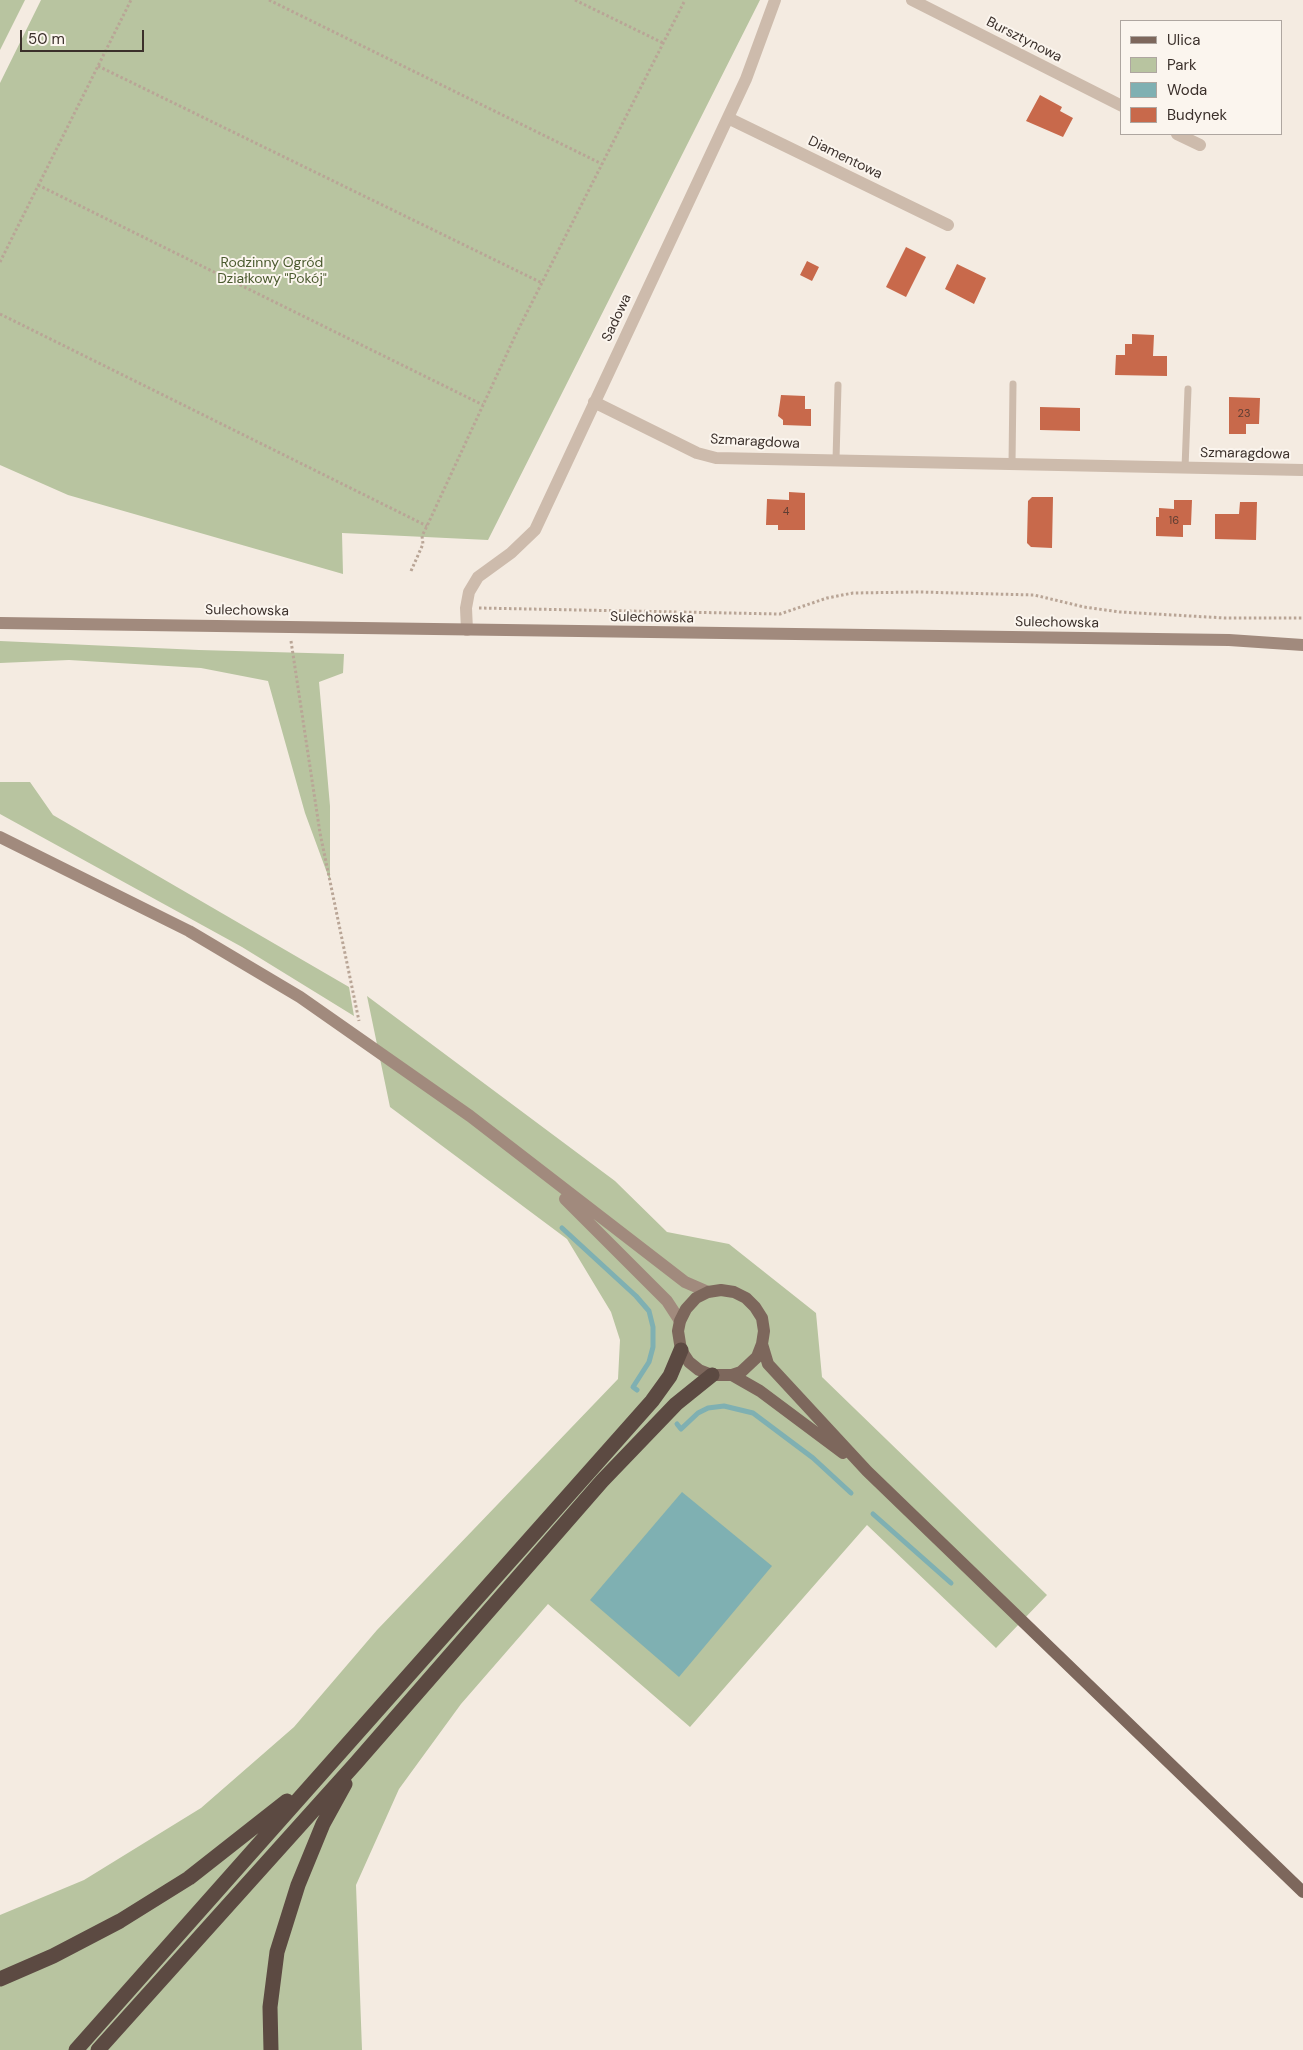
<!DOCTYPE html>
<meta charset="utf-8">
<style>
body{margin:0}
#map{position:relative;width:1303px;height:2050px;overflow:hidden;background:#f4ebe1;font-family:"DM Sans",sans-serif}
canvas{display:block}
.legend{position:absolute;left:1120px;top:20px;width:162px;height:115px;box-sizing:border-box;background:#fbf5ee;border:1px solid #aea6a0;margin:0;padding:6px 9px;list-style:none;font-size:15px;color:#3b302b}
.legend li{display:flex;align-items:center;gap:10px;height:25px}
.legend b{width:25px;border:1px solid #aea6a0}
.scale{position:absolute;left:20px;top:30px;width:124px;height:22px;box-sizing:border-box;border:2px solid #3b302b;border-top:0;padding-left:6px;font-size:15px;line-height:18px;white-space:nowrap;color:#3b302b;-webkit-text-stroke:4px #fbf5ee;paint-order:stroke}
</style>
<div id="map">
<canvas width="1303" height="2050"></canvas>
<ul class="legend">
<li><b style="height:6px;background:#7d675c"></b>Ulica</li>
<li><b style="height:14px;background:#b8c4a0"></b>Park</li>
<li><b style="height:14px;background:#7fb0b2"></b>Woda</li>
<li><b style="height:14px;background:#c8694b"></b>Budynek</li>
</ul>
<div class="scale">50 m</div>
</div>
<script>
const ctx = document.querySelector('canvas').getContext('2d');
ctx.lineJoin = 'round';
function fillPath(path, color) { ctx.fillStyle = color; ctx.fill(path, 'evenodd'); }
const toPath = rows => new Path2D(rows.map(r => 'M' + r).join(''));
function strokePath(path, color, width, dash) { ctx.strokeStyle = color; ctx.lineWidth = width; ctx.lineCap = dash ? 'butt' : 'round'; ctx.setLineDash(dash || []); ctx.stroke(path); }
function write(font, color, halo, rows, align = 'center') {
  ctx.font = font + ' "DM Sans",sans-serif'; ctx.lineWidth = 4; ctx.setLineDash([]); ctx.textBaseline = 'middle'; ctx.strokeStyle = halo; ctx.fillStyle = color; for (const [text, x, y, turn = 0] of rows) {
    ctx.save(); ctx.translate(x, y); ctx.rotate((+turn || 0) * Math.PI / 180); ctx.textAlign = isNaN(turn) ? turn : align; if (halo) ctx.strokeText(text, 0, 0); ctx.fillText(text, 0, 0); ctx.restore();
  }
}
fillPath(toPath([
 [0,0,25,0,0,50],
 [41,0,760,0,488,540,342,533,343,574,68,495,0,465,0,83],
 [0,641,199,650,344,654,343,673,319,682,330,806,330,881,305,813,268,681,201,668,69,660,0,663],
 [0,782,30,782,53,815,349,987,354,1016,242,947,0,814],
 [367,996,615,1181,667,1232,729,1244,816,1313,822,1377,1047,1595,996,1648,867,1525,690,1727,548,1604,461,1704,399,1789,356,1885,362,2050,0,2050,0,1915,84,1880,201,1808,294,1727,377,1630,618,1379,620,1340,611,1312,567,1239,390,1107]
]), '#b8c4a0');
fillPath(toPath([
 [682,1492,772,1566,679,1677,590,1600]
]), '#7fb0b2');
strokePath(toPath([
 [562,1228,636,1296,649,1311,653,1327,653,1347,649,1362,633,1387,637,1390],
 [677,1424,681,1429,698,1413,708,1408,724,1406,753,1413,813,1458,851,1493],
 [873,1514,951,1583]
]), '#7fb0b2', 5);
fillPath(toPath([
 [1040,95,1062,107,1060,111,1073,118,1063,137,1026,121],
 [906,247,926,257,906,297,886,287],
 [807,261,819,267,812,281,800,275],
 [957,264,986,278,974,304,945,289],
 [1132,334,1154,335,1153,356,1167,356,1167,376,1115,375,1116,355,1125,355,1125,344,1132,344],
 [781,395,805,396,805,409,811,409,811,426,783,425,783,420,778,416],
 [1229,397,1260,398,1259,424,1246,424,1246,434,1229,434],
 [1040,407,1080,408,1080,431,1040,430],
 [789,492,805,493,805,530,778,530,778,525,766,525,767,499,789,500],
 [1032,497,1053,497,1052,548,1031,547,1027,543,1028,501],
 [1174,500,1192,500,1191,525,1183,525,1183,537,1156,536,1156,517,1159,517,1159,508,1174,509],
 [1240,502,1257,502,1256,540,1215,539,1215,514,1239,514]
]), '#c8694b');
strokePath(toPath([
 [269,0,602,164],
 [575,0,663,43],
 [98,66,542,283],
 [38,185,483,405],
 [0,262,131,0],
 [0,314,427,526],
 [411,571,423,544,422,536,427,526,516,334,685,0],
 [479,608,780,614,827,598,853,593,919,592,1034,595,1084,607,1120,612,1225,618,1303,618],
 [291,641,320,833,359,1021]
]), '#b9a596', 3, [2.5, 2.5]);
strokePath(toPath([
 [836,460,838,385],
 [1012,464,1013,384],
 [1185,468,1188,389]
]), '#cdbbac', 7);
strokePath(toPath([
 [912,0,1122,106],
 [728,118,948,225],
 [1177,134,1200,145],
 [594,402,697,453,716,458,1303,470],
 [467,630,466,608,469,592,478,577,511,553,535,530,746,79,775,0]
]), '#cdbbac', 12);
strokePath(toPath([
 [0,623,1229,640,1303,645],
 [0,837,189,931,300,997,470,1116,685,1282,708,1292],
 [565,1199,667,1301,680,1321]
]), '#a18a7d', 12);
strokePath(toPath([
 [762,1344,757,1357,741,1372,732,1375,712,1375,699,1370,689,1362,681,1350,678,1331,680,1321,686,1309,696,1298,708,1292,721,1290,734,1292,746,1298,755,1307,762,1318,764,1331,762,1344,768,1364,867,1471,1303,1892],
 [732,1375,760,1391,843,1453]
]), '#7d675c', 12);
strokePath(toPath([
 [0,1979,53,1956,120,1921,189,1878,287,1801],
 [76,2050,652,1401,670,1376,681,1350],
 [98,2050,356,1763,602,1481,676,1404,712,1375],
 [271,2050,270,2007,277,1952,298,1885,323,1824,345,1784]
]), '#5c4a42', 15);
write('11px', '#5e3e33', null, [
 ["23",1244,414],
 ["4",786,512],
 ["16",1174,521]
]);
write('14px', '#3b302b', '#fbf5ee', [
 ["Bursztynowa",1024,40,27],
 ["Diamentowa",845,158,26],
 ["Sadowa",617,318,-65],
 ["Szmaragdowa",755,442,3],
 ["Szmaragdowa",1245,454,1],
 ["Sulechowska",247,611,1],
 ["Sulechowska",652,618,1],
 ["Sulechowska",1057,623,1]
]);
write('14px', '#4a5a2e', '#fbf5ee', [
 ["Rodzinny Ogród",272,263],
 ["Działkowy \"Pokój\"",272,279]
]);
</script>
